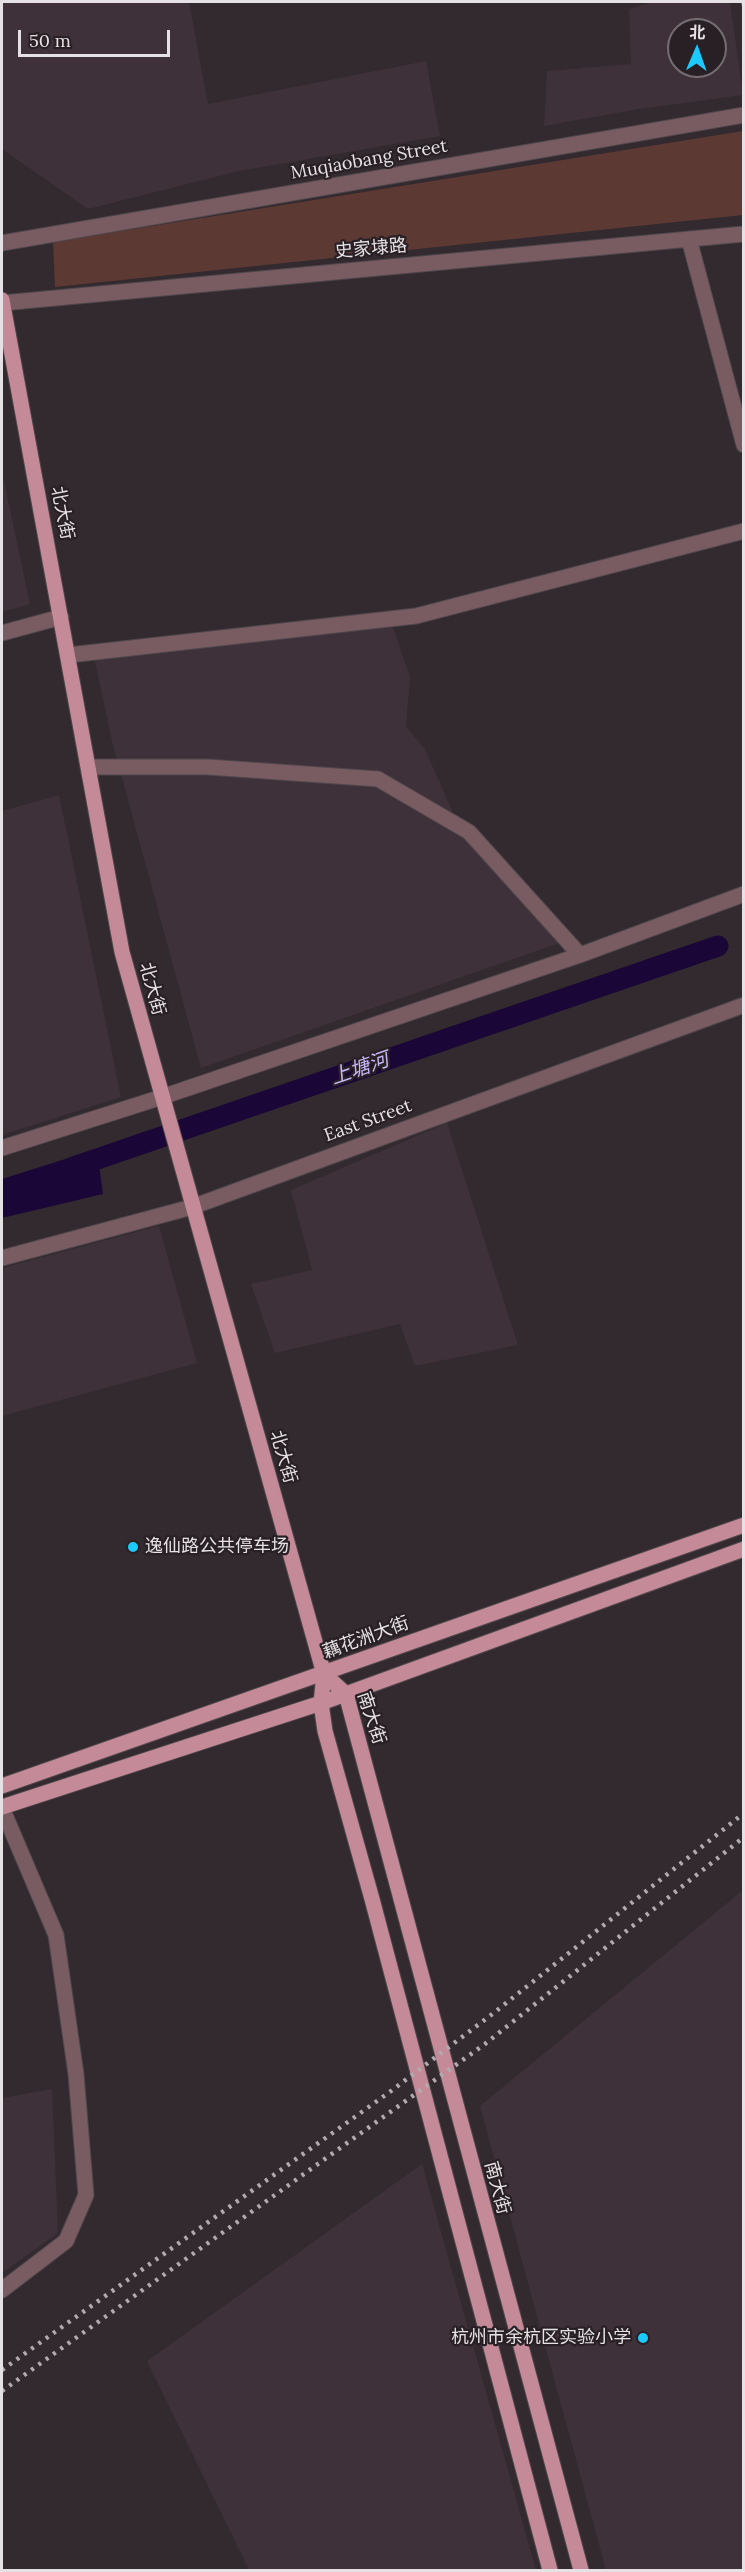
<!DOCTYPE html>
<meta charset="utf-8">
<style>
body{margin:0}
#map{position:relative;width:745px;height:2572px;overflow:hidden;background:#322a2f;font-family:Lora,"Noto Sans SC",serif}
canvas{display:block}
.frame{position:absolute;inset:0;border:3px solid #e6e1e4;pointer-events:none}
.north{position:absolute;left:667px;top:18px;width:60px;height:60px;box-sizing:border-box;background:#282025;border:2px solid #746d71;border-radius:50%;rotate:2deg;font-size:16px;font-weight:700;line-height:24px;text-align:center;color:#e6e1e4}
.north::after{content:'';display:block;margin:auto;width:21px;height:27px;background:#1bcafc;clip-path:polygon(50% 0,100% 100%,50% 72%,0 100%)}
.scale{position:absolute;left:18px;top:30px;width:152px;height:27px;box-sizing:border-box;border:3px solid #e6e1e4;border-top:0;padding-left:8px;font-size:18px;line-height:21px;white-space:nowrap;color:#e6e1e4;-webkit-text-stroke:4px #282025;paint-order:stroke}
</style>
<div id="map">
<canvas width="745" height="2572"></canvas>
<div class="frame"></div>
<div class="north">北</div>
<div class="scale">50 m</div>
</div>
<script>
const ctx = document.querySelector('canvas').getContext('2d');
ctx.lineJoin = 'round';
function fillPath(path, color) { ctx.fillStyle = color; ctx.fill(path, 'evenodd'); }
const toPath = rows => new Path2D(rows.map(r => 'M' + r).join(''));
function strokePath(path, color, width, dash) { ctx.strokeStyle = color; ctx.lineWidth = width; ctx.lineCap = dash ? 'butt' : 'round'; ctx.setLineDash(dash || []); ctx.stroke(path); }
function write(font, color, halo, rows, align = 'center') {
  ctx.font = font + ' Lora,"Noto Sans SC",serif'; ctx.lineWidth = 4.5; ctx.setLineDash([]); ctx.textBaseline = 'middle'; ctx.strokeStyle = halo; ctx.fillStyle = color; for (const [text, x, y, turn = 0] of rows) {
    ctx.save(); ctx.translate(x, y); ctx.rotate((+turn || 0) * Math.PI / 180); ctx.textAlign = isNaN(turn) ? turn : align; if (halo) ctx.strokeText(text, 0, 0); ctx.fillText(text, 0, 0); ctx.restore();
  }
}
fillPath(toPath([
 [2,2,189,2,208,104,426,61,440,136,239,171,88,209,2,149],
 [652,2,730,2,743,95,639,109,544,126,547,71,631,64,629,9],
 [679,30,715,30,715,66,679,66],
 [2,472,30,604,2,612],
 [389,616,410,677,406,727,425,749,454,815,565,941,201,1068,112,741,92,647],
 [59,795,121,1097,2,1135,2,811],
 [447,1123,518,1345,415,1366,400,1324,275,1353,251,1284,312,1270,291,1190],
 [159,1226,197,1363,2,1416,2,1268],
 [743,1890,743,2570,606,2570,480,2106],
 [52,2089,58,2233,2,2273,2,2098],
 [422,2164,536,2570,249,2570,147,2361]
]), '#3f313a');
fillPath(toPath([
 [743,131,743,215,55,287,53,242]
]), '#5d3934');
fillPath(toPath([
 [97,1149,103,1194,2,1218,2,1179]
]), '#1a0737');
strokePath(toPath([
 [71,1168,718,946]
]), '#1a0737', 21);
const minor = toPath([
 [689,239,744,445],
 [2,243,744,115],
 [2,303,744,234],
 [2,633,61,617],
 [69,655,416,616,744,531],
 [89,767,208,767,378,779,469,832,580,955],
 [2,1148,162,1097,580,955,744,894],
 [2,1258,192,1207,744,1005],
 [2,1808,56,1935,76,2074,86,2195,66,2241,2,2290]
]);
const major = toPath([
 [2,300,122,952,324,1674,321,1703,325,1731,372,1899,550,2570],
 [324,1674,346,1694,581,2570],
 [2,1786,744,1525],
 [2,1807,321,1703,744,1549]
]);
strokePath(minor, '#4f474c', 17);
strokePath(major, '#4f474c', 17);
strokePath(toPath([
 [743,2,744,7]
]), '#736c71', 4, [6, 3]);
strokePath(minor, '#795c62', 15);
strokePath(major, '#c58a97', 15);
strokePath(toPath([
 [2,2370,391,2091,495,2012,744,1813],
 [2,2391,485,2044,744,1837]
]), '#b1abaf', 4.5, [3, 6]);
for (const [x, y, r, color] of [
 [133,1547,6,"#1bcafc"],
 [643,2338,6,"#1bcafc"]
]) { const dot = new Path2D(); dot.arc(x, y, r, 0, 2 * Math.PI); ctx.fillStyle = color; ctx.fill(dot); strokePath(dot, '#282025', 2); }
write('18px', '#e6e1e4', '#282025', [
 ["Muqiaobang Street",369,160,-10],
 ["史家埭路",371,249,-5],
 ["北大街",62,513,79],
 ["北大街",152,989,75],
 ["East Street",368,1121,-20],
 ["北大街",283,1457,74],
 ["藕花洲大街",366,1638,-20],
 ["南大街",371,1718,72],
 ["南大街",497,2188,75]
]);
write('18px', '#e6e1e4', '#282025', [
 ["逸仙路公共停车场",145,1547],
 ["杭州市余杭区实验小学",631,2338,"right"]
], 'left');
write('italic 20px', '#c7b7fa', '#282025', [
 ["上塘河",360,1069,-19]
]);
</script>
